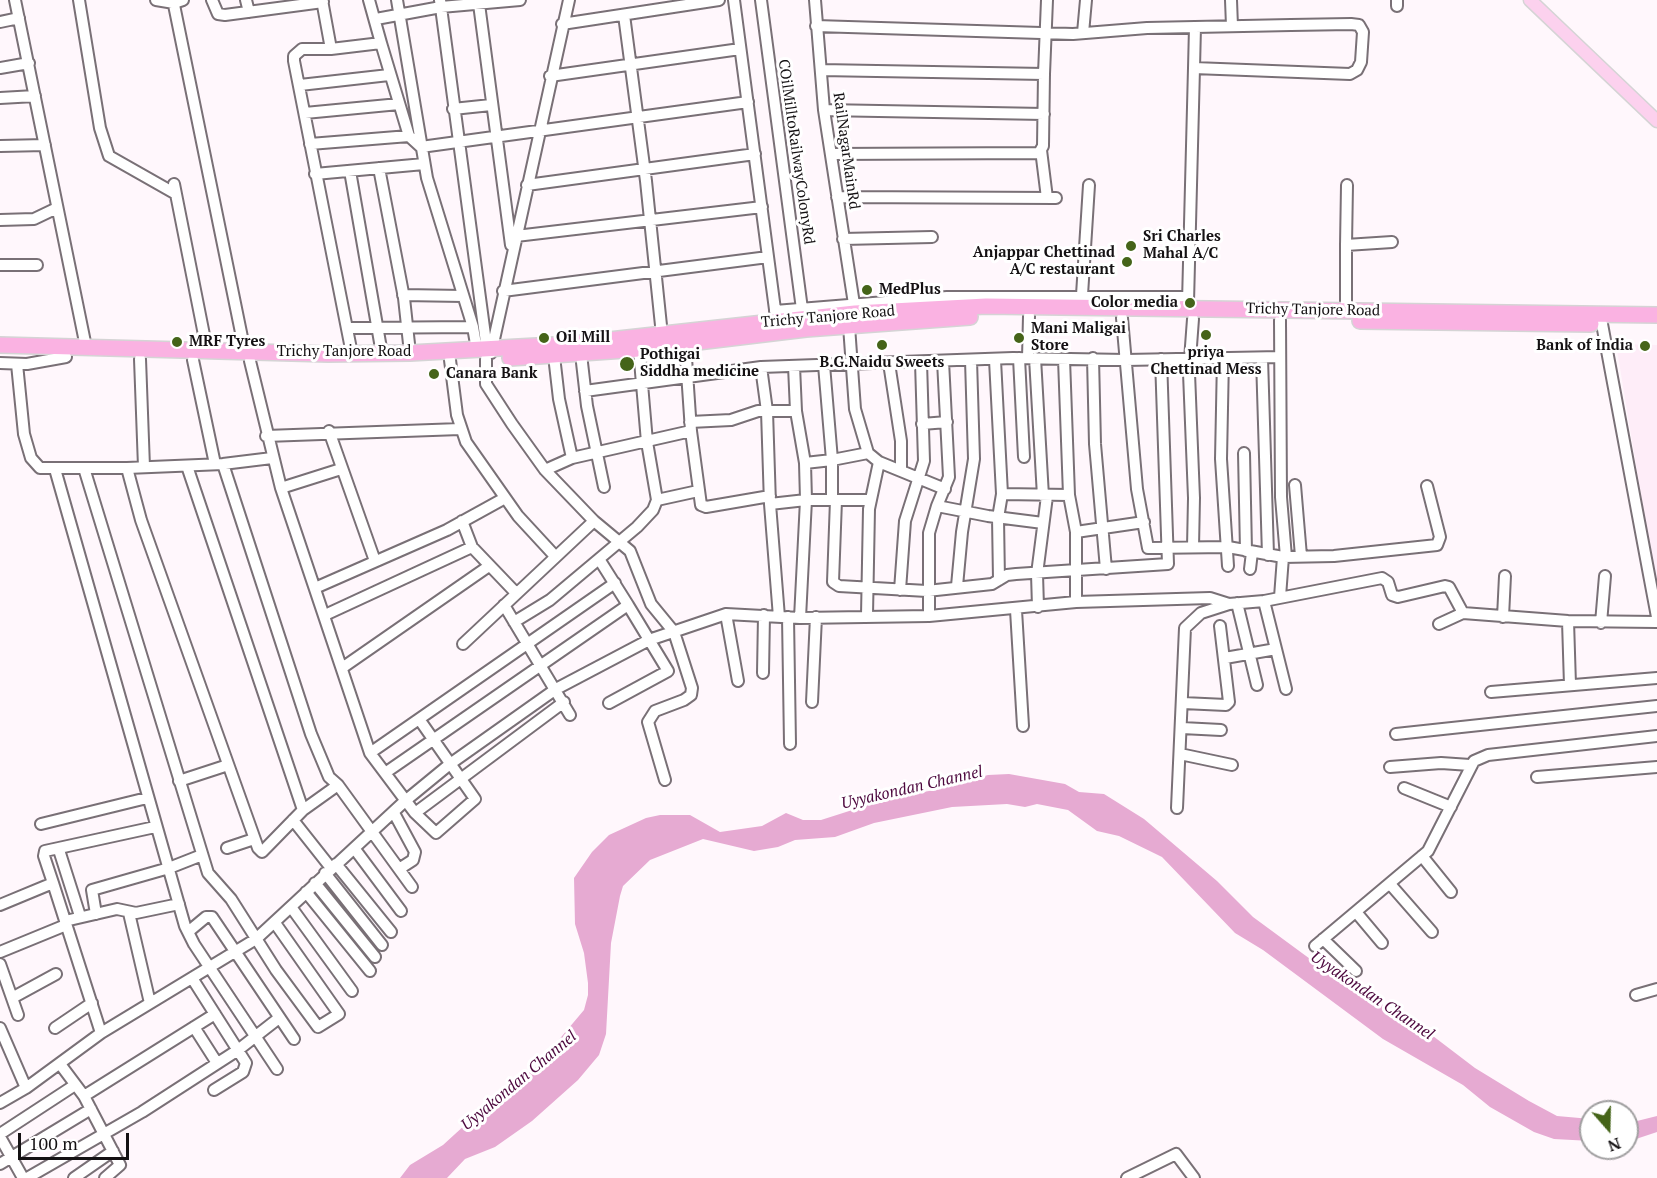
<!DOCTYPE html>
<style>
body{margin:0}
#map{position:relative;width:1657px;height:1178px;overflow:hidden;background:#fff7fc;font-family:"PT Serif",serif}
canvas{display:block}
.north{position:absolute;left:1579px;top:1100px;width:60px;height:60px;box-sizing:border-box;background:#fff;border:2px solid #a1a0a1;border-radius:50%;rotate:160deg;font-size:16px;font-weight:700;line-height:24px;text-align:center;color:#141113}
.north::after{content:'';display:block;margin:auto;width:21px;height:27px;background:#456419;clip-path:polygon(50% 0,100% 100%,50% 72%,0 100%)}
.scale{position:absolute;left:18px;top:1133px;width:111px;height:27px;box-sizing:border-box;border:3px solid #141113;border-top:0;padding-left:8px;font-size:18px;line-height:21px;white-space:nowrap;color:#141113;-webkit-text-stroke:4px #fff;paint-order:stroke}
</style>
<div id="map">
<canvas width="1657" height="1178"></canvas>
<div class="north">N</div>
<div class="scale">100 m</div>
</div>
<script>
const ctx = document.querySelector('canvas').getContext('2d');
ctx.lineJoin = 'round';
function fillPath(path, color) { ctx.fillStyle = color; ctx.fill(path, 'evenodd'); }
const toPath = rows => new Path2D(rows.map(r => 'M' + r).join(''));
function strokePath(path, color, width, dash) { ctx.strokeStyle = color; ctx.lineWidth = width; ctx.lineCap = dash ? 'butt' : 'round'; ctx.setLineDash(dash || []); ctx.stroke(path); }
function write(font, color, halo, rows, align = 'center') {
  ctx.font = font + ' "PT Serif",serif'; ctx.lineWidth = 6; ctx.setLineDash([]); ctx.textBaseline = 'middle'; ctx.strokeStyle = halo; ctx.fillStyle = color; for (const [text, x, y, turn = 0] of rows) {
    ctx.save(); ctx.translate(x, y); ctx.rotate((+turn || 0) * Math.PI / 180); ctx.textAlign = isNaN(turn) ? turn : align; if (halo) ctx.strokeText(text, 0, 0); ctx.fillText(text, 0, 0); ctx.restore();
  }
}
fillPath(toPath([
 [1616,344,1657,345,1657,592]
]), '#feedf8');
fillPath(toPath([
 [1009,774,1065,784,1079,792,1104,794,1144,819,1217,881,1253,917,1321,967,1429,1033,1475,1068,1529,1101,1557,1116,1591,1119,1591,1141,1554,1139,1534,1132,1490,1107,1463,1085,1383,1039,1263,950,1235,933,1162,857,1119,836,1097,831,1068,810,1037,804,1025,807,1007,804,952,807,874,823,835,837,795,840,778,847,754,851,703,839,650,860,623,886,620,896,611,943,606,1034,599,1055,578,1080,532,1121,495,1147,465,1159,447,1178,400,1178,410,1165,443,1145,500,1093,535,1068,584,1010,588,995,588,983,584,953,575,924,574,878,592,852,609,835,646,818,660,815,690,815,720,832,762,826,786,813,803,820,821,820,890,798,929,791,988,775],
 [1657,1116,1657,1132,1627,1142,1627,1121,1633,1122]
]), '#e6aad2');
const minor = toPath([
 [15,0,86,347],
 [79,0,100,128,109,156,176,194],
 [156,0,174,3,183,0],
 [173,0,245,352],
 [212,0,218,14,225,15,323,2],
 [246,0,249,12],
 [322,0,331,49,381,43,409,136,421,147,748,102],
 [369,0,381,43],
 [397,0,427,178,473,327,477,350],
 [440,0,487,350],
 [734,0,776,317],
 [761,0,802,309],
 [815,0,824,110,854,304],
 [1231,0,1232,26],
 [1397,0,1397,6],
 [479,4,511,245],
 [624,15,646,181,662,335],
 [376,19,441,7,520,0],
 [0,22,19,18],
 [562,24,719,0],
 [816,26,1073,34,1147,28,1291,25,1351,24,1359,25,1363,32,1361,62,1357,70,1350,74,1194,68,1195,27],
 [1083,33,1086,0],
 [331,49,302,49,294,56,294,61,352,354],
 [0,68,29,63],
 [821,70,1044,74,1047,0],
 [550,76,740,49],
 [300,85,389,75],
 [0,98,35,96],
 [453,109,491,105],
 [824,110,1044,114],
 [305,113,399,104],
 [310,144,409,136],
 [0,146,45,145],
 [1041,150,1047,198],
 [831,154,1039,153,1043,146,1044,74],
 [379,168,404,298,410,353],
 [350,171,382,354],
 [315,174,424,164],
 [174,184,207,350],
 [527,185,755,154],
 [837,197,1056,198],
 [0,220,34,219,57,208],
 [516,236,762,207],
 [843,239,932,237],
 [1346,245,1347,185],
 [0,265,37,265],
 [503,291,768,257],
 [403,295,463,296],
 [1082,295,1089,185],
 [1188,302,1194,68],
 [775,311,947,297,1188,297],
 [1346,311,1346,245,1392,242],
 [1122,318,1137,489,1148,548,1228,547,1283,557,1334,556,1437,545,1440,537,1427,486],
 [1280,320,1281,497,1286,557],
 [1602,324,1657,617],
 [849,326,855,409,868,453,879,462,945,489],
 [347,328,473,327],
 [685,343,691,431,701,505,706,507,770,496],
 [639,349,647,442,657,500,698,491],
 [491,353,569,0],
 [581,354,587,406,604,487],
 [554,356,559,399,572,458],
 [1019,358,1024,457],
 [1028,358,1029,316],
 [1035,358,1043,496],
 [1093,358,1095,444,1106,569],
 [1223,358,1221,459,1228,566],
 [1262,358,1268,555],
 [140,359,144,467],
 [193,360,215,464],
 [450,360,457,415,466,442,518,516,554,555],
 [995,360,1002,494,998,518,999,580],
 [250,361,281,488,370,753,415,813,436,833,475,799,419,719],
 [943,361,949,477,937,506,988,516,1043,523],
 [0,363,27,364,66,357],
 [889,363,901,441,901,469],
 [17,364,24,434,31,458,40,468,127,468,223,464,272,458],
 [824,365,832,460,868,453],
 [794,366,796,411],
 [761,367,767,411,770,504,779,617],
 [585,391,761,367,1013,358,1126,360,1280,357],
 [690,422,731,420,758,411,796,411,805,463,806,500,800,618],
 [922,424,947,422],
 [329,431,375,561],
 [266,436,460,429],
 [1244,453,1246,551],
 [805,463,832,460,832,500],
 [187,466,303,810],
 [84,468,208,873,231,899,276,970,318,1027,339,1014,275,923],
 [127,468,141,520,258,848,262,852,303,810,338,785,329,777,311,734,223,464],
 [55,469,185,926,194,944,277,1069],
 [545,470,572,458,691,431],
 [1295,485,1301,556],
 [281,488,341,469],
 [1002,494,1069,495,1064,359],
 [1069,495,1076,532],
 [836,500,833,582,839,586,927,591,992,584,1007,575,1016,574,1168,564,1161,359],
 [770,504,806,500,871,500],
 [462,521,472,547,516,593],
 [594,521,630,551,651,604,674,632,692,688,691,695,684,700,655,711,648,722,665,780],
 [1193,547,1194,498,1189,373,1193,319],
 [1250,569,1252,552],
 [957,586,962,532,974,459,971,360],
 [315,588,447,530,505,498],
 [900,590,905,521,924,461,921,362],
 [1280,597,1283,557],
 [1076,602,1076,532,1144,522],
 [1237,603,1257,685],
 [504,605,570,715],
 [1038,607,1037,574,1047,496],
 [1016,610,1023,726],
 [726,614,738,681],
 [325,615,472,547],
 [867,615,869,509,879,462],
 [929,616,929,533,937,506],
 [788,617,790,744],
 [1503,617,1505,576],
 [1568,621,1570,685],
 [514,622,550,600,637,527,653,510,657,500],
 [1601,623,1605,576],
 [1439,624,1463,613],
 [463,644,594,521,545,470,512,424,486,384,486,359],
 [1276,649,1286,689],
 [1225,658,1276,649,1264,601],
 [342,668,489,566],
 [763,673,764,615],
 [1491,692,1657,678],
 [812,702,816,617],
 [609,703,668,671,628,605],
 [1183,703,1226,705,1229,702,1220,626],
 [1182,728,1221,730],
 [1396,734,1657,706],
 [370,753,615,583],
 [1180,754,1232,765],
 [1390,767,1441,763,1470,765],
 [385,773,628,605,599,559],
 [1537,777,1657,767],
 [179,781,228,765],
 [338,785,412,887],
 [1404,788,1451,807],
 [1177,808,1185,628,1201,613,1229,604],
 [394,813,415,852,413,860,399,869],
 [415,813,564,702],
 [293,820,331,868],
 [41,824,147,798],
 [227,848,254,839],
 [354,848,401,911],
 [59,850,80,916],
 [1422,856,1451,892],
 [336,864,391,932],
 [325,873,382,945],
 [53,883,44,856,45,851,155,827],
 [315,883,375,957],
 [1390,884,1432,932],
 [306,892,370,971],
 [0,905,53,883,101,1033],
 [291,907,352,991],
 [1356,912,1382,943],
 [129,913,150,1003],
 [96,914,92,890,169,868,202,855],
 [65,921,117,909,136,913,179,904],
 [188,932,206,917,212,917,294,1039],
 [1323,939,1356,971],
 [1315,946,1428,851,1474,761,1488,755,1657,736],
 [0,952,66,925],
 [0,964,18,1015],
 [192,978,246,1063,243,1072,214,1090],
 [1636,995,1657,989],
 [12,998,56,974],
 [194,1027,217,1063],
 [0,1028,26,1088],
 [55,1028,92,1003],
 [60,1064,84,1096,120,1165,105,1178],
 [84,1096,215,1014],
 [0,1103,26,1088,101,1033,256,939,405,801,450,764,556,689,649,640,726,614,800,618,929,616,1076,602,1210,598,1229,604,1264,601,1382,578,1388,582,1392,595,1398,597,1445,586,1449,587,1463,613,1568,621,1657,622],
 [0,1134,75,1085],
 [0,1137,23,1178],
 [0,1164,91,1109],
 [27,1178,142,1112,238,1050,279,1018],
 [74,1178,113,1151],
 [1127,1178,1176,1154,1194,1178]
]);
const major = toPath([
 [1530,0,1657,121]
]);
const highway = toPath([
 [1360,321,1591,324],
 [0,345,328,354,410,353,573,344,855,313,986,306,1657,315],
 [510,358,639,349,806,329,970,317]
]);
strokePath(minor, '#797076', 14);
strokePath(major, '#d5d4d5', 15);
strokePath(highway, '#d5d4d5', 18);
strokePath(minor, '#fff', 10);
strokePath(major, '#fcd1ee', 12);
strokePath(highway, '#fab2e2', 15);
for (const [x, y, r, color] of [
 [1131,246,6,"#456419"],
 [1127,262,6,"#456419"],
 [867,290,6,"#456419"],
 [1190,303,6,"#456419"],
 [1206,335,6,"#456419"],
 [544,338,6,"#456419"],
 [1019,338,6,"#456419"],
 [177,342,6,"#456419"],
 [882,345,6,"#456419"],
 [1645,346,6,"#456419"],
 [627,364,8,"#456419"],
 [434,374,6,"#456419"]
]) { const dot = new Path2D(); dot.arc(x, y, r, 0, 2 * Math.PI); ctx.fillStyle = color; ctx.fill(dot); strokePath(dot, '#fff', 2); }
write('15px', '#141113', '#fff', [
 ["RailNagarMainRd",846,151,82],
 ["COilMilltoRailwayColonyRd",796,152,82],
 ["Trichy Tanjore Road",1313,310,1],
 ["Trichy Tanjore Road",828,317,-5],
 ["Trichy Tanjore Road",344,352]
]);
write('bold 15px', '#141113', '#fff', [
 ["Sri Charles",1143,237],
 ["Mahal A/C",1143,254],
 ["Anjappar Chettinad",1115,253,"right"],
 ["A/C restaurant",1115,270,"right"],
 ["MedPlus",879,290],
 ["Color media",1178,303,"right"],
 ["Mani Maligai",1031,329],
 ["Store",1031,346],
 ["Oil Mill",556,338],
 ["MRF Tyres",189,342],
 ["Bank of India",1633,346,"right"],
 ["priya",1206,353,"center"],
 ["Chettinad Mess",1206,370,"center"],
 ["Pothigai",640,355],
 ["Siddha medicine",640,372],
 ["B.G.Naidu Sweets",882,363,"center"],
 ["Canara Bank",446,374]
], 'left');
write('italic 16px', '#4c073d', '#fff', [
 ["Uyyakondan Channel",912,788,-13],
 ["Uyyakondan Channel",1372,996,34],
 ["Uyyakondan Channel",519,1081,-40]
]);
</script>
